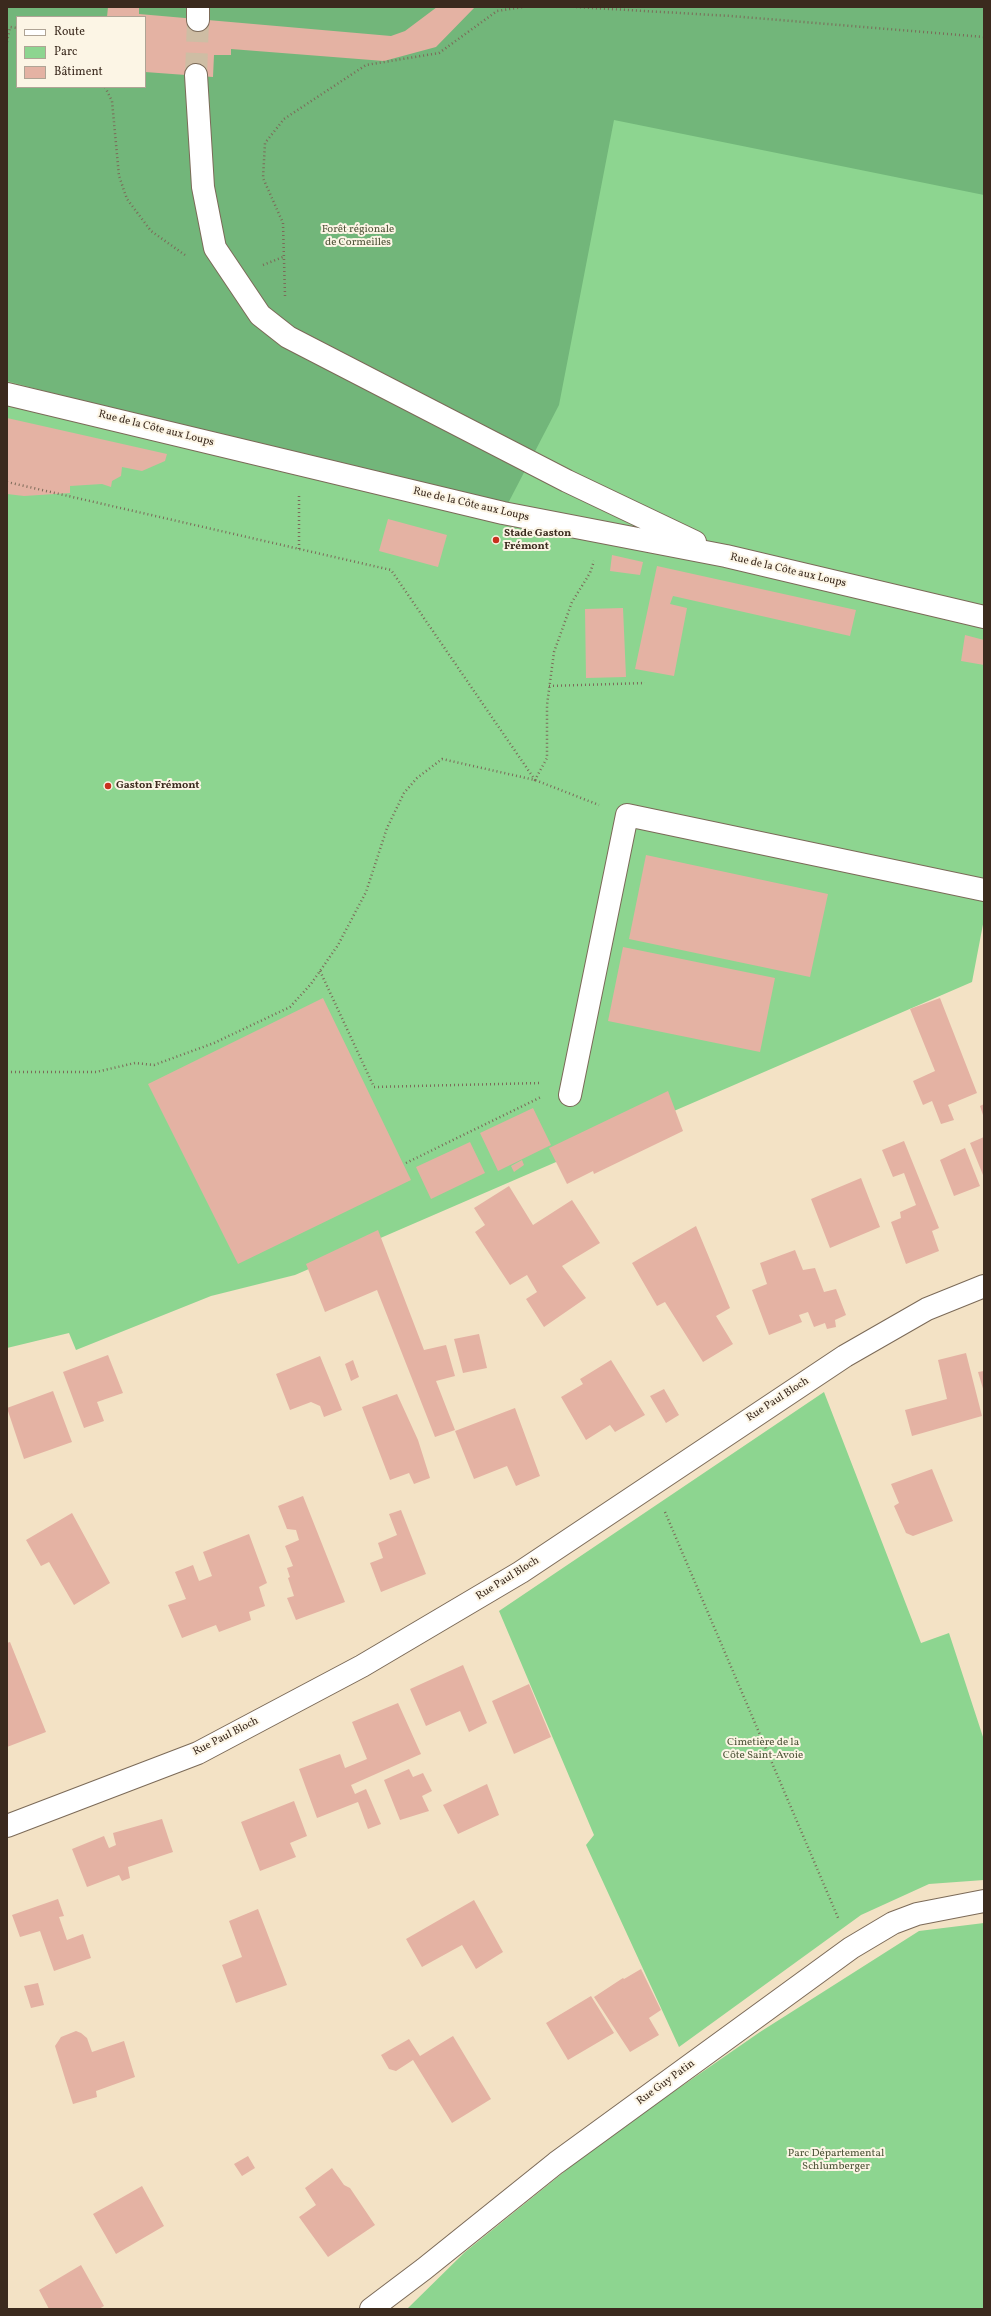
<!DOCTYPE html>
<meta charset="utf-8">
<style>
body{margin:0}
#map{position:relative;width:991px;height:2316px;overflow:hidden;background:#f3e2c5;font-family:Vollkorn,serif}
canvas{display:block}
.frame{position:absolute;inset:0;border:8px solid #3b2a1e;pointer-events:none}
.legend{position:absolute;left:16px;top:16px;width:130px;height:72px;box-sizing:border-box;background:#fcf5e5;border:1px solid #afa495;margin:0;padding:5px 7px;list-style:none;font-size:12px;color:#3b2a1e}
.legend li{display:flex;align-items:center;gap:8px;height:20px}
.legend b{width:20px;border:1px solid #afa495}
</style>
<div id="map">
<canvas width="991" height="2316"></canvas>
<div class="frame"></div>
<ul class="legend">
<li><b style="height:5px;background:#fff"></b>Route</li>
<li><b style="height:11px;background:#8dd590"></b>Parc</li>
<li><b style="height:11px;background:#e4b2a3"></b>Bâtiment</li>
</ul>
</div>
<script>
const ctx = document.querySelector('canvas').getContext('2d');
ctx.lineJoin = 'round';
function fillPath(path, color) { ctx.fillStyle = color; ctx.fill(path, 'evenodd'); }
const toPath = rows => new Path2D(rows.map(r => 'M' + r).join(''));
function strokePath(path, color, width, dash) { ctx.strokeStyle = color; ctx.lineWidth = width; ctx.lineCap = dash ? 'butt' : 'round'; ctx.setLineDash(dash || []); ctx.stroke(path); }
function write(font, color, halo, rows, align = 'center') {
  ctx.font = font + ' Vollkorn,serif'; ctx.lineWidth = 4; ctx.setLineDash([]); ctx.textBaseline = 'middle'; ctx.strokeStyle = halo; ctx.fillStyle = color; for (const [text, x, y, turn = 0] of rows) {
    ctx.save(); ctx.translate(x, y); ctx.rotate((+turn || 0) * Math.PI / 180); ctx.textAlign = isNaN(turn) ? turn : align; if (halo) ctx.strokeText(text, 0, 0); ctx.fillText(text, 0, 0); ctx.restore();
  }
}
fillPath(toPath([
 [7,7,17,17,17,87,145,87,145,29,984,162,984,919,972,982,295,1275,211,1296,76,1350,69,1333,7,1348],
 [824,1392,921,1643,949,1633,984,1740,984,1880,929,1884,861,1915,679,2047,586,1845,594,1835,499,1611],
 [984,1923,984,2309,407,2309,465,2252,601,2142,760,2032,919,1931]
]), '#8dd590');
fillPath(toPath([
 [7,7,984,7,984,195,614,120,559,405,503,513,7,381],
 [17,17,145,17,145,87,17,87]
]), '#72b67a');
fillPath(toPath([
 [108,7,139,7,139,14,391,36,405,31,437,7,475,7,436,47,384,61,231,49,231,55,214,55,213,77,145,72,145,17,107,17],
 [7,418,167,454,165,461,142,471,122,467,121,476,112,481,111,487,102,484,70,486,70,493,24,496,7,494],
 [388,519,447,535,438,567,379,551],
 [612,555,643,562,640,575,610,571],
 [657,566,856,610,850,636,673,596,670,604,687,608,674,676,635,669],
 [623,608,626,677,586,678,585,609],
 [965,635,984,640,984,665,961,661],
 [646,855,828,894,810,977,629,939],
 [623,947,775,978,760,1052,608,1021],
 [323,998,411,1180,238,1264,148,1084],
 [940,998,977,1093,948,1105,954,1120,941,1124,932,1101,923,1105,913,1081,935,1071,910,1009],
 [668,1091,683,1131,594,1174,593,1171,567,1184,549,1148],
 [984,1104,984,1118,980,1106],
 [533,1108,551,1145,498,1171,480,1133],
 [984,1137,984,1174,983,1175,970,1143],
 [904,1141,939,1228,932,1231,939,1251,906,1264,891,1222,901,1218,900,1212,916,1205,904,1173,893,1177,882,1150],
 [470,1142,485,1173,431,1199,416,1167],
 [965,1148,980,1186,954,1196,940,1160],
 [522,1160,524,1165,514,1172,511,1166],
 [861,1178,880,1227,830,1248,811,1199],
 [509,1186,533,1225,572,1200,600,1243,562,1266,586,1298,544,1327,526,1299,537,1292,527,1275,510,1285,475,1232,485,1225,474,1208],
 [696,1226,730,1308,716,1316,733,1344,703,1362,665,1302,657,1306,632,1263],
 [378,1230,424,1350,446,1345,455,1376,436,1381,455,1430,435,1437,377,1290,325,1312,306,1264],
 [795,1250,803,1270,815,1268,824,1292,836,1289,846,1315,835,1320,836,1327,827,1329,825,1323,814,1327,808,1312,799,1315,802,1322,769,1335,752,1290,767,1284,760,1263],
 [479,1334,487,1368,463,1373,454,1339],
 [966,1353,982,1416,912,1436,905,1410,947,1399,938,1360],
 [108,1355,123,1393,97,1402,104,1421,84,1428,63,1372],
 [320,1356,342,1410,324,1417,320,1406,311,1402,290,1410,276,1374],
 [353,1360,359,1377,351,1381,345,1364],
 [611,1360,645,1415,615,1432,610,1425,586,1440,561,1397,583,1384,580,1379],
 [984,1371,984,1392,978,1372],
 [664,1389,679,1415,666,1423,650,1396],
 [53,1391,72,1442,24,1459,7,1408],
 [397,1394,418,1440,430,1478,414,1484,409,1473,390,1480,362,1407],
 [515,1408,540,1476,516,1486,507,1466,474,1479,455,1431],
 [932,1469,953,1521,913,1536,906,1533,894,1506,899,1503,891,1484],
 [303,1496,345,1602,296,1620,287,1598,294,1596,288,1578,290,1577,287,1568,293,1566,285,1546,299,1540,296,1530,287,1529,278,1506],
 [401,1510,426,1574,381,1592,370,1563,383,1558,378,1543,397,1535,389,1514],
 [72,1513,110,1583,74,1605,49,1562,41,1566,26,1540],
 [249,1534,267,1583,259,1587,265,1606,249,1612,251,1620,219,1632,216,1625,182,1638,168,1605,186,1599,175,1572,193,1565,199,1581,212,1576,203,1552],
 [10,1642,46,1732,7,1747,7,1643],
 [463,1665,487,1723,469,1732,460,1711,426,1726,410,1689],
 [529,1684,551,1737,514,1754,492,1701],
 [398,1703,421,1754,351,1785,355,1794,366,1789,381,1824,368,1829,358,1802,317,1818,299,1769,340,1754,345,1768,367,1759,352,1722],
 [409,1769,413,1777,423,1773,432,1791,422,1796,429,1811,400,1820,384,1780],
 [487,1784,499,1815,458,1834,443,1805],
 [294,1801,307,1836,290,1843,296,1857,260,1871,241,1822],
 [162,1819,173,1852,128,1867,130,1878,122,1881,119,1875,87,1887,72,1849,104,1836,109,1848,116,1845,113,1833],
 [58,1899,64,1916,59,1917,67,1940,83,1934,91,1958,54,1971,40,1931,20,1937,12,1915],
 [474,1900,503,1952,476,1969,462,1945,422,1967,406,1939],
 [258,1909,287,1985,236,2003,222,1965,242,1957,229,1921],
 [641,1969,661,2010,649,2018,659,2035,630,2052,594,1997,623,1978,624,1979],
 [38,1983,44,2005,31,2008,24,1986],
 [591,1996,614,2033,568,2060,546,2023],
 [76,2031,81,2033,87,2038,92,2052,124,2041,135,2077,96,2091,97,2097,73,2104,55,2046,61,2037],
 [453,2036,491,2099,452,2123,413,2060,396,2071,389,2069,381,2055,409,2039,420,2056],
 [248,2156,255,2168,242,2176,234,2164],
 [332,2168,344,2185,350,2188,375,2225,328,2257,299,2217,316,2205,305,2188],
 [142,2186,164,2226,116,2254,93,2214],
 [81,2265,104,2306,99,2309,49,2309,39,2290]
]), '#e4b2a3');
strokePath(toPath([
 [196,75,198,20]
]), '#cebda4', 22, [22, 11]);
const minor = toPath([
 [198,20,198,7],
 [196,75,203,187,215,248,260,315,288,337,567,481,695,542],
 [7,394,503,513,726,556,984,617],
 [570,1095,627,815,984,890],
 [7,1826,198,1753,362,1666,521,1572,845,1356,927,1309,984,1286],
 [371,2309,424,2269,556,2163,851,1948,893,1923,917,1914,984,1901]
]);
strokePath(minor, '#7b6a58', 24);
strokePath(toPath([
 [576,7,731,16,984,37],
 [7,42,10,27,17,28],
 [105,87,112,101,119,176,127,199,151,231,185,255],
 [263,265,283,257],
 [285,296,283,223,263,178,265,143,284,119,366,65,439,53,497,11,523,7],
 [7,482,391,570,535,780,547,758,547,705,554,652,572,602,590,573,594,561],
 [299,549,299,496],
 [549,686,645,683],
 [320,971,374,1087,541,1083],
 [7,1072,96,1072,135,1063,154,1065,214,1043,290,1007,311,984,338,945,366,892,387,828,404,793,417,778,442,759,535,780,599,805],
 [406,1163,541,1097],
 [665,1512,839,1920]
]), '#7b6a58', 2.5, [1, 3]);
strokePath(minor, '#fff', 22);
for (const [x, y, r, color] of [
 [496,540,4,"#c8321e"],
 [108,786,4,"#c8321e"]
]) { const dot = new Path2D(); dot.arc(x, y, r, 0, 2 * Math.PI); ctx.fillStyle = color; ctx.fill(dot); strokePath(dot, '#fcf5e5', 1.5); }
write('11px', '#50553a', '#fcf5e5', [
 ["Forêt régionale",358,230],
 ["de Cormeilles",358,243],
 ["Cimetière de la",763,1743],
 ["Côte Saint-Avoie",763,1756],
 ["Parc Départemental",836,2154],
 ["Schlumberger",836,2167]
]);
write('11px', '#3b2a1e', '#fcf5e5', [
 ["Rue de la Côte aux Loups",156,429,14],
 ["Rue de la Côte aux Loups",471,505,13],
 ["Rue de la Côte aux Loups",788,571,13],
 ["Rue Paul Bloch",778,1400,-33],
 ["Rue Paul Bloch",508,1579,-32],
 ["Rue Paul Bloch",226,1737,-27],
 ["Rue Guy Patin",666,2083,-36]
]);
write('bold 11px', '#3b2a1e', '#fcf5e5', [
 ["Stade Gaston",504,534],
 ["Frémont",504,547],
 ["Gaston Frémont",116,786]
], 'left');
</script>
